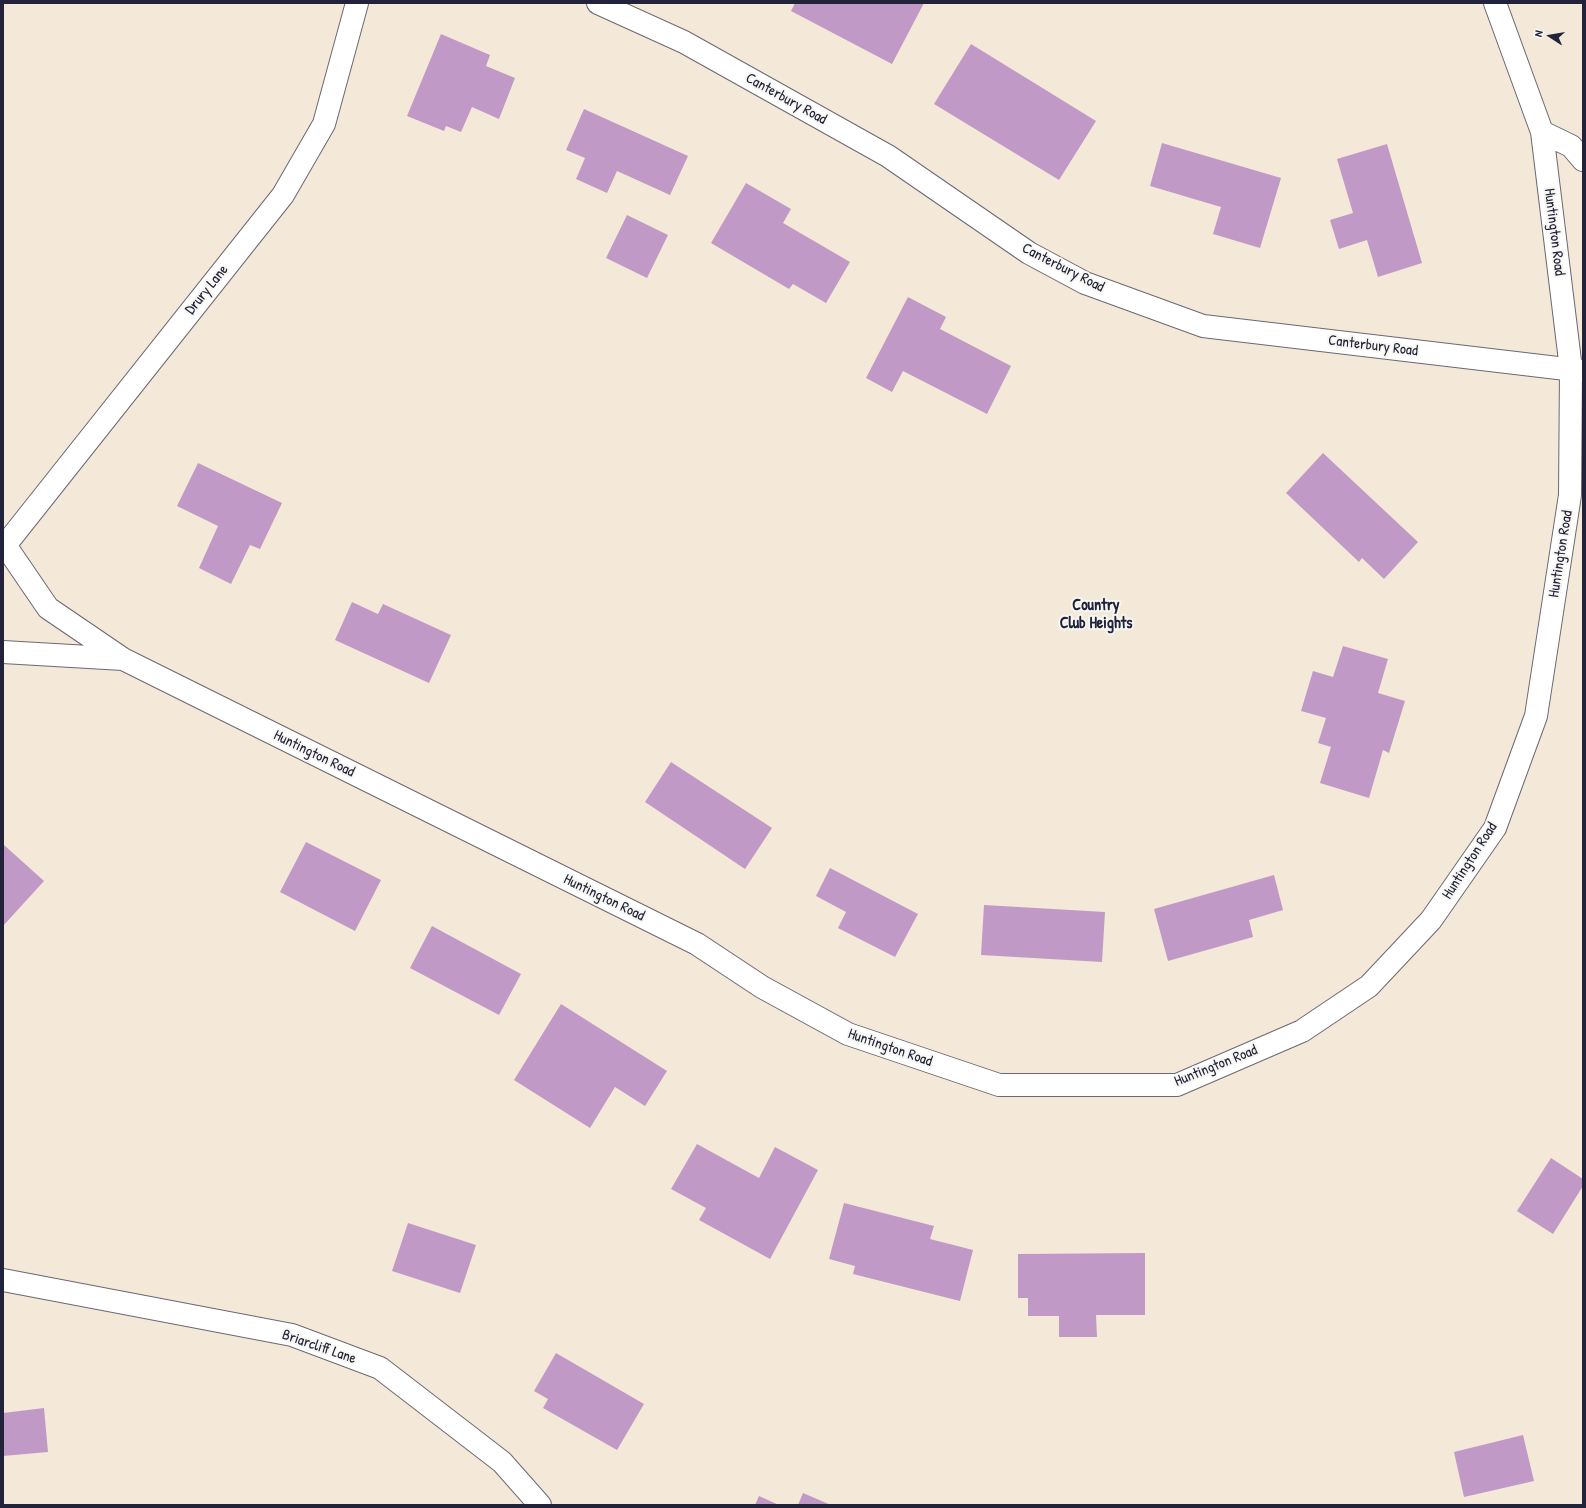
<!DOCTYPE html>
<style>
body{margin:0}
#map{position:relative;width:1586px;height:1508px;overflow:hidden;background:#f4e9d8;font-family:"Patrick Hand",sans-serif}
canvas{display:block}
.frame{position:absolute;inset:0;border:4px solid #22223b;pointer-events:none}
.north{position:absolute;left:1530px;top:16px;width:40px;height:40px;-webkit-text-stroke:3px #f6f6f2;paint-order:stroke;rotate:282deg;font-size:11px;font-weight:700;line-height:16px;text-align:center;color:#22223b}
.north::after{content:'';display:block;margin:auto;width:14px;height:18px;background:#22223b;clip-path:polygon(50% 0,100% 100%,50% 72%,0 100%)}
</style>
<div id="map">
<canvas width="1586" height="1508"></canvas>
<div class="frame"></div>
<div class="north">N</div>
</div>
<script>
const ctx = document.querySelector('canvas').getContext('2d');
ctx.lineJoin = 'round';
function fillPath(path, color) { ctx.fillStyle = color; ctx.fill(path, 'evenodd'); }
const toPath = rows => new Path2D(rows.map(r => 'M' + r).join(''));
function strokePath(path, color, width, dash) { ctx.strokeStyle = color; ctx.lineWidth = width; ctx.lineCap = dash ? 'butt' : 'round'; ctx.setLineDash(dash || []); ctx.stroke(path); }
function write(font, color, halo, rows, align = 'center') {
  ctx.font = font + ' "Patrick Hand",sans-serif'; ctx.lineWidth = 4; ctx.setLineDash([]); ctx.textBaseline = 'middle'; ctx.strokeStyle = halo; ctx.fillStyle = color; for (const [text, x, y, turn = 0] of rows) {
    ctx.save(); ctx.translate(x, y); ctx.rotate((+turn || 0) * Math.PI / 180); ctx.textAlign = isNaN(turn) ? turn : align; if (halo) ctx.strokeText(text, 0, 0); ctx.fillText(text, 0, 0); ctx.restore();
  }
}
fillPath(toPath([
 [795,3,924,3,892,64,791,11],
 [441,34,490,55,486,66,515,78,499,119,472,107,461,132,446,126,444,131,407,116],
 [971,44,1096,121,1059,180,934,104],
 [584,109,688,156,670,195,617,171,607,193,576,179,585,158,566,150],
 [1162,143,1281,178,1260,248,1213,234,1221,207,1150,186],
 [1387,144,1422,263,1378,277,1367,240,1339,249,1330,220,1353,213,1337,159],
 [746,183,791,209,783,223,850,262,826,303,793,284,789,289,711,243],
 [627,215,668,235,647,278,606,258],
 [908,297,946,317,940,329,1011,366,987,414,903,371,892,392,866,378],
 [1323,453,1418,542,1384,579,1362,558,1359,562,1286,493],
 [198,463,282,503,260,549,250,545,231,584,199,568,218,526,177,506],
 [352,602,378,614,383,604,451,635,429,683,335,640],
 [1343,646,1388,659,1378,693,1405,701,1389,753,1383,750,1369,798,1320,783,1331,747,1318,743,1326,718,1301,711,1313,671,1333,677],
 [671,762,772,828,745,869,645,802],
 [306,842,381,880,355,931,280,892],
 [4,845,44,881,3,926,3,846],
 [830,868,918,914,895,957,838,928,846,912,816,896],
 [1274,875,1283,910,1249,920,1253,937,1168,961,1154,909],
 [984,905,1105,912,1102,962,981,955],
 [432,926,521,974,499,1015,410,968],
 [561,1004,667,1071,645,1106,615,1087,590,1128,514,1080],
 [697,1144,759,1178,775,1147,818,1170,770,1259,699,1220,706,1208,671,1189],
 [1551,1158,1583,1179,1583,1186,1553,1234,1517,1211],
 [844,1203,934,1226,930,1239,973,1250,960,1301,853,1274,855,1266,829,1259],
 [408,1223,476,1245,460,1293,392,1271],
 [1145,1253,1145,1315,1096,1315,1097,1337,1059,1337,1059,1316,1028,1316,1028,1298,1018,1298,1018,1254],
 [556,1353,644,1404,617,1450,543,1408,548,1399,534,1391],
 [44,1408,48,1452,3,1456,3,1413],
 [1523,1435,1534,1481,1464,1497,1454,1452],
 [803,1493,831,1505,798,1505],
 [759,1496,779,1505,755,1505]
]), '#c199c6');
const minor = toPath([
 [598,3,684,42,888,156,1029,253,1085,283,1203,326,1583,371],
 [1542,132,1571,146,1583,160],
 [5,545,48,608,123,659],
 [3,548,283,195,324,124,357,3],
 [3,652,123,659,697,944,762,987,848,1034,999,1085,1177,1085,1302,1031,1369,986,1431,920,1495,828,1536,716,1570,495,1571,369,1542,132,1495,3],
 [3,1280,292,1335,380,1368,502,1462,540,1505]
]);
strokePath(minor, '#6c6872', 24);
strokePath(minor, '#fff', 22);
write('15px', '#22223b', '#f6f6f2', [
 ["Canterbury Road",786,99,29],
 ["Huntington Road",1554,232,83],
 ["Canterbury Road",1063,268,27],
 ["Drury Lane",207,290,-51],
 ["Canterbury Road",1373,346,7],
 ["Huntington Road",1561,554,-81],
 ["Huntington Road",314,754,26],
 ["Huntington Road",1470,861,-57],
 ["Huntington Road",604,898,26],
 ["Huntington Road",890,1048,19],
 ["Huntington Road",1216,1066,-22],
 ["Briarcliff Lane",319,1347,19]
]);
write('bold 16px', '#22223b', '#f6f6f2', [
 ["Country",1096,606],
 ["Club Heights",1096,624]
]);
</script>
